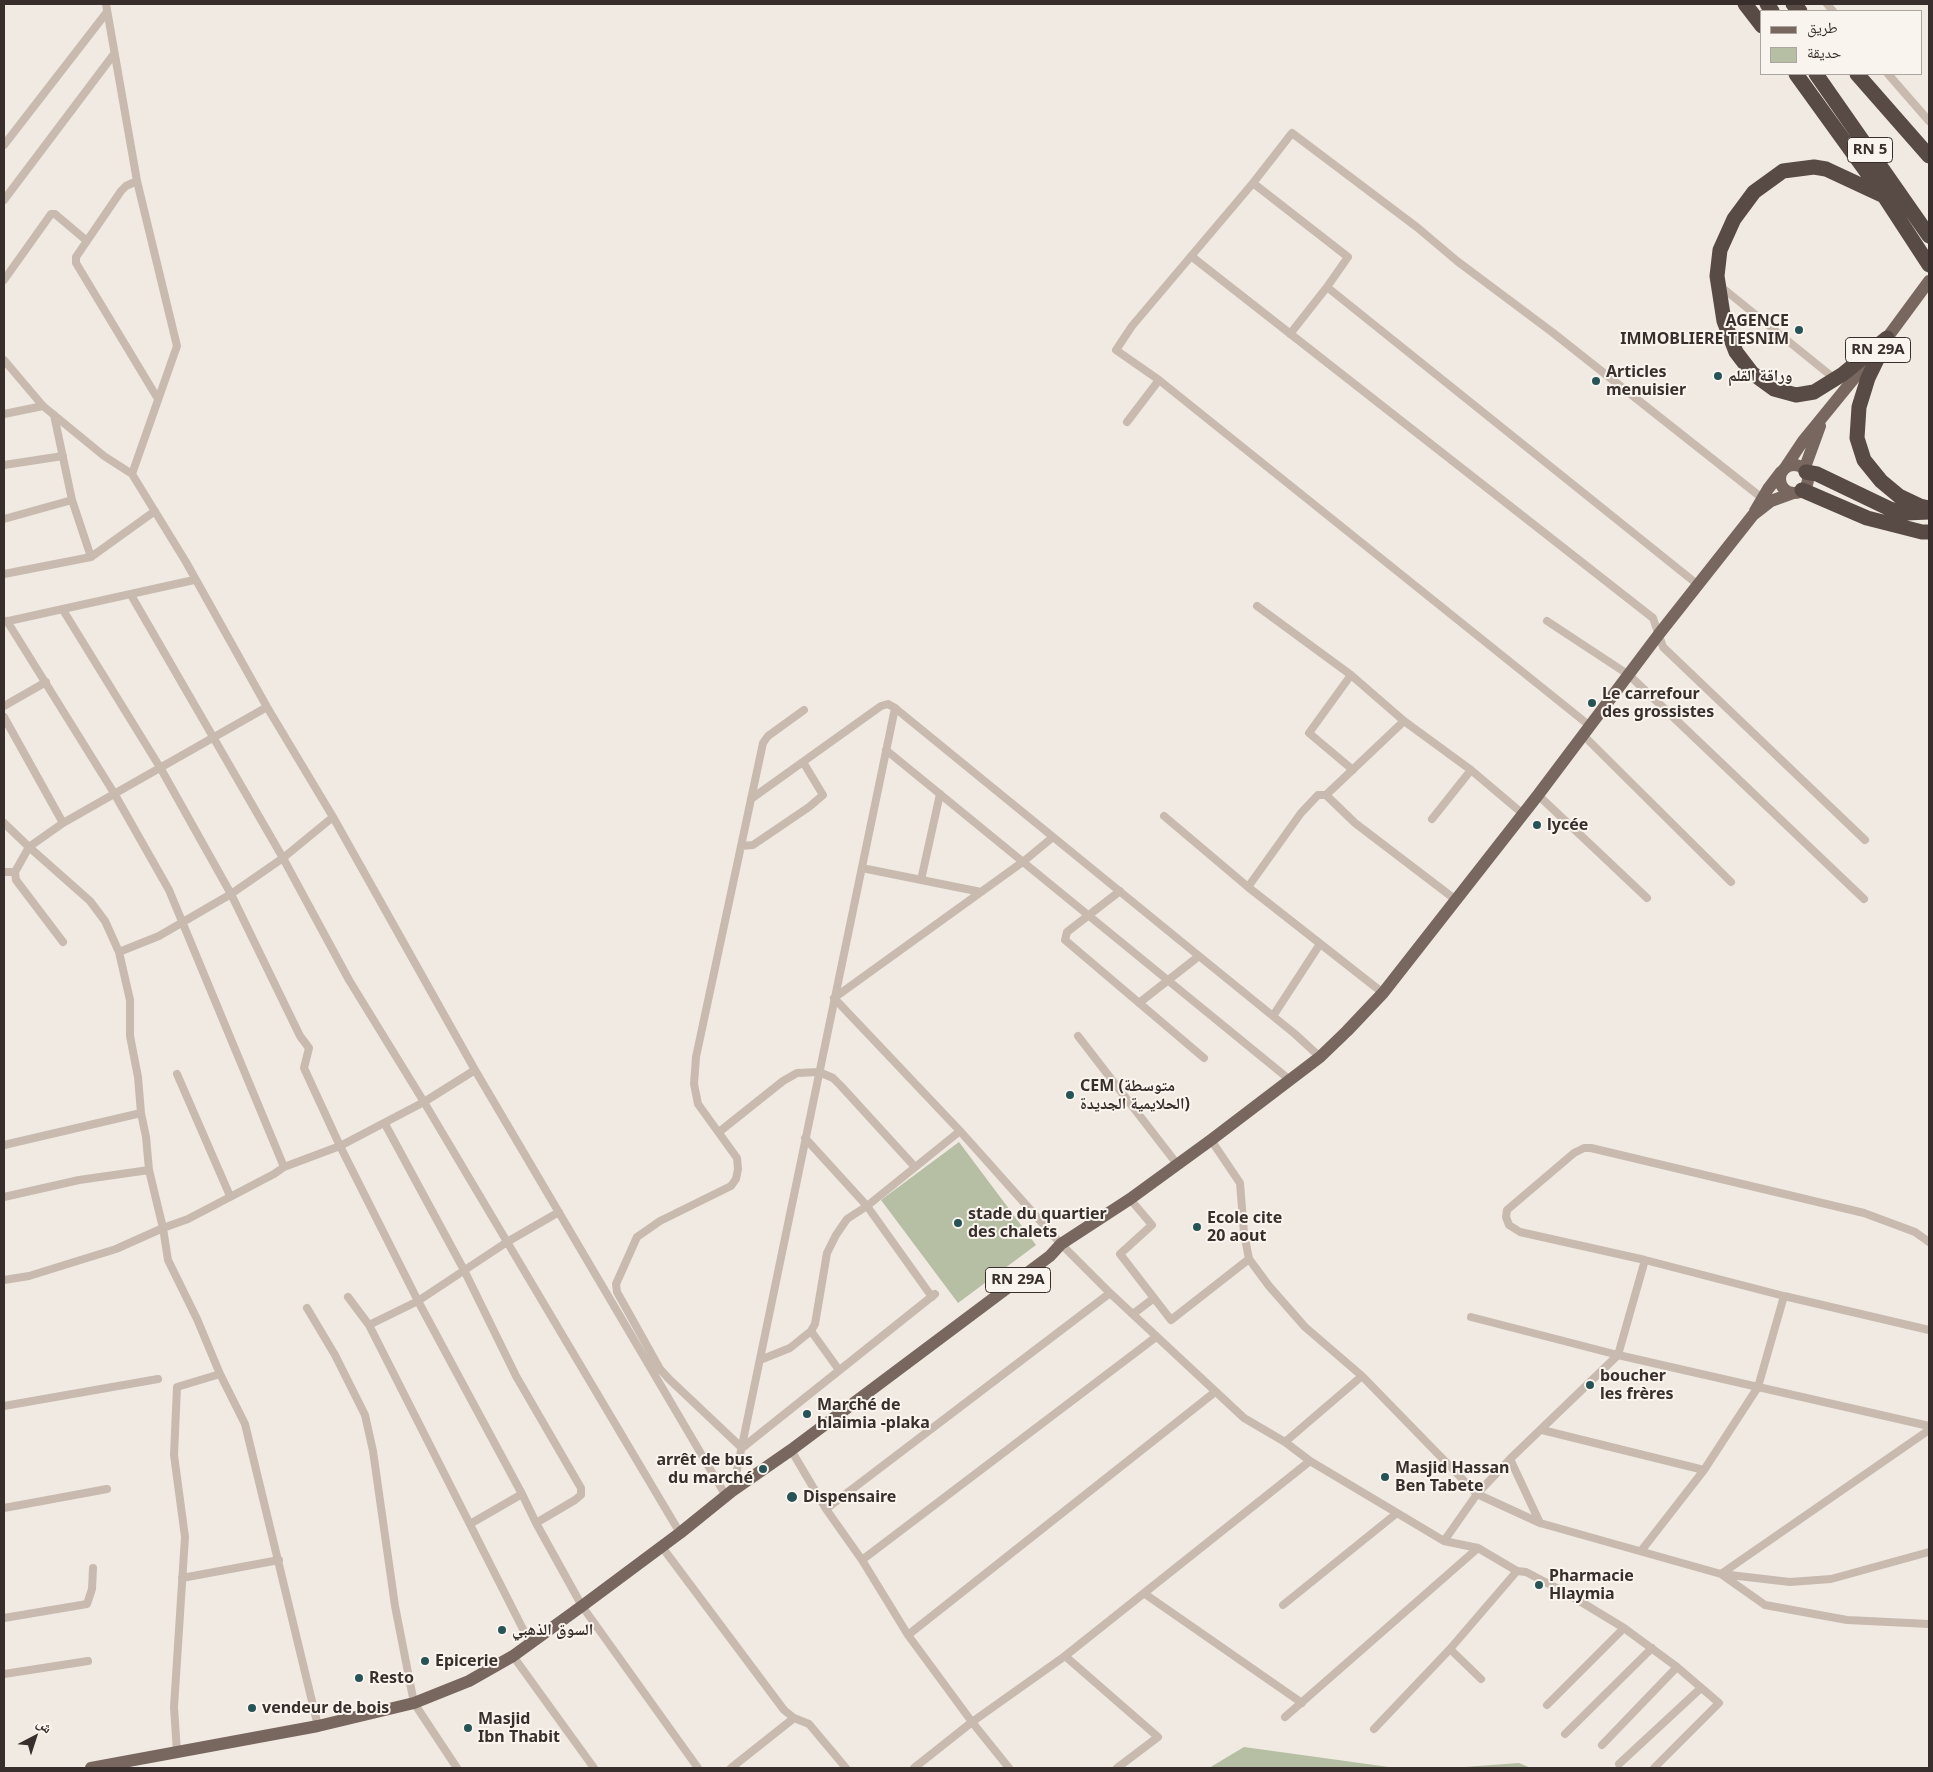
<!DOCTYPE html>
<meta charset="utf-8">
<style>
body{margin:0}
#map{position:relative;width:1933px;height:1772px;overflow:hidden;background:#f1eae2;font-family:"Noto Sans","Noto Naskh Arabic",sans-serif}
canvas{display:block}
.frame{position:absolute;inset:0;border:5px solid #382f2c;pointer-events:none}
.legend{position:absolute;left:1760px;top:10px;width:162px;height:65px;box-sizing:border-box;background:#f9f4ee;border:1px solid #aca5a0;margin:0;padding:6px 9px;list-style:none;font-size:15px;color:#382f2c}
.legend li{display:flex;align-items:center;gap:10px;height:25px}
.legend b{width:25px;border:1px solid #aca5a0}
.north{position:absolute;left:10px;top:1712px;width:50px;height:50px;-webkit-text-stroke:4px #f9f4ee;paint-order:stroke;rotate:40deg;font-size:14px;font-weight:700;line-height:20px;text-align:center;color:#382f2c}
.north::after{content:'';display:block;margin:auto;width:18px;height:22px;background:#382f2c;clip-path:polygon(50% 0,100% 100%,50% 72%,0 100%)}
</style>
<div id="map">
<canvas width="1933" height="1772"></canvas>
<div class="frame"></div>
<ul class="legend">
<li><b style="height:6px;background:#78675f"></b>طريق</li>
<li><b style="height:14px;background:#b6bfa3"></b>حديقة</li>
</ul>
<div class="north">ش</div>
</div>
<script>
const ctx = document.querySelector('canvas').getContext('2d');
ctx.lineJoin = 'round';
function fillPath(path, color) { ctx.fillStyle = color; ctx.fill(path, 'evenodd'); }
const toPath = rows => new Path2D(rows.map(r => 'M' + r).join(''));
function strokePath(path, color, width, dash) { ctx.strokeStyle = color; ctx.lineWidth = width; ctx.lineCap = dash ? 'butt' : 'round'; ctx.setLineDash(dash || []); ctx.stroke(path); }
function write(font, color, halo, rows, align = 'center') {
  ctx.font = font + ' "Noto Sans","Noto Naskh Arabic",sans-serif'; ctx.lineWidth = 4; ctx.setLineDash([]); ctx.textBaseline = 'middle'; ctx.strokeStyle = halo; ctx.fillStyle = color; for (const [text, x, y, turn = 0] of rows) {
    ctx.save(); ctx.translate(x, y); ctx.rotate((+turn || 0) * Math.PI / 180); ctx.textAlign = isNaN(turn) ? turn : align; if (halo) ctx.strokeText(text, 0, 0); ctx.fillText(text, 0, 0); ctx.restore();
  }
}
fillPath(toPath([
 [959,1142,1036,1245,958,1303,881,1200],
 [1244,1747,1396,1768,1209,1768],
 [1519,1763,1531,1768,1451,1768]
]), '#b6bfa3');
strokePath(toPath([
 [106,4,137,181,177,346,132,474,186,562,267,707,333,817,475,1070,726,1496],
 [1827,4,1833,11],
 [1888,74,1929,121],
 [4,145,107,12],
 [137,181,126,186,121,191,76,257,76,263,158,399],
 [1253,183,1348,257,1327,287,1290,334],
 [4,200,114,54],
 [1191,256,1653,618,1663,647,1865,840],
 [4,280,51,214,55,214,87,241],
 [1327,287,1697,584],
 [1725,290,1835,379],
 [4,360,43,406,104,456,132,474],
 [1159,380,1590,726],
 [4,414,43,406],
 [54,415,72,500,91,557],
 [1127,422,1159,380,1116,350,1132,326,1253,183,1292,133,1418,228,1457,261,1552,332,1762,498],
 [4,465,63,456],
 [4,519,72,500],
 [4,574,91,557,155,511],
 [131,595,283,858,349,980,424,1102,680,1533],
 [1257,606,1351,675,1404,721,1471,770,1523,814],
 [63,610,161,769,231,894,300,1036,309,1048,304,1068,340,1146,418,1301,522,1494,536,1523,582,1606,698,1768],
 [7,621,114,793,169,890,284,1167],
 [1547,621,1629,675,1864,899],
 [4,622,194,580],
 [1351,675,1309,733,1353,770],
 [4,706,46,682],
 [804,710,768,736,763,743,696,1057,694,1084,698,1104,737,1158,738,1169,736,1179,731,1186,660,1221,637,1237,616,1284,617,1292,660,1369,669,1379,742,1448,935,1294],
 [4,717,63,823],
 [1583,735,1731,882],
 [886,750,1290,1080],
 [1326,795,1355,823,1456,900],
 [1538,795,1647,898],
 [751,799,881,706,888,704,895,708,1199,956,1295,1034,1320,1057],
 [1164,816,1248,887,1301,813,1318,795,1326,795,1404,721],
 [1432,819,1471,770],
 [4,823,29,847,63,823,267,707],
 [741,846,753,845,809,807,823,795,803,762],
 [862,868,981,892],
 [4,872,15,872],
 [921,880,940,794],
 [1248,887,1383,993],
 [1120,891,1067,932,1065,940,1204,1058],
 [63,942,16,880,15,872,29,847,90,901,105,921,119,952,130,1000,130,1036,138,1077,141,1113],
 [119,952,159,936,231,894,283,858,333,817],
 [1139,1003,1199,956],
 [1273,1016,1320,944],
 [1078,1036,1177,1164],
 [177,1074,230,1196],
 [385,1124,464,1270,516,1376,581,1488,581,1495,575,1500,536,1523],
 [960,1131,1061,1244,1110,1293,1244,1418,1285,1442,1310,1461,1444,1541,1478,1548,1517,1571,1450,1649,1374,1729],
 [719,1132,783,1081,797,1073,819,1072,833,1078,841,1086,915,1167],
 [805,1138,867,1206,932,1297],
 [1211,1140,1240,1183,1244,1233,1249,1259,1269,1286,1305,1327,1362,1376,1477,1494,1540,1523,1721,1574,1790,1582,1831,1579,1929,1552],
 [4,1145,141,1113,146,1137,149,1170,163,1228,188,1219,274,1174,284,1167,340,1146,424,1102,475,1070],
 [4,1197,79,1180,149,1170],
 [1130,1199,1152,1225,1120,1254,1171,1320,1249,1259],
 [1929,1242,1915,1232,1864,1213,1591,1148,1584,1148,1574,1153,1507,1210,1506,1217,1509,1225,1520,1232,1645,1260,1784,1296,1929,1330],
 [4,1280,29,1276,116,1249,163,1228,168,1260,197,1319,220,1374],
 [348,1297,369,1325,530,1643],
 [307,1308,335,1355,365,1415,373,1451,395,1606,414,1703,457,1768],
 [1133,1314,1154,1298],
 [1471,1317,1618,1355,1929,1426],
 [369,1325,418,1301,507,1242,559,1212],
 [811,1331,839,1370],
 [760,1360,790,1348,811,1331,815,1324,827,1253,836,1235,847,1219,867,1206,960,1131,834,998,1024,861,1053,837],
 [4,1406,158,1379],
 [1542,1430,1704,1470],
 [1929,1430,1721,1574,1765,1605,1847,1620,1929,1624],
 [1285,1442,1362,1376],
 [791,1450,826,1509,862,1560,908,1635],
 [1510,1459,1540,1523],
 [733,1489,895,708],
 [4,1508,107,1489],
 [826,1509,1110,1293],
 [470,1524,522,1494],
 [1444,1541,1477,1494,1510,1459,1618,1355,1645,1260],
 [662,1547,784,1710,794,1718,809,1724,846,1768],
 [1641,1551,1704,1470,1758,1387,1784,1296],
 [862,1560,1156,1337],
 [1517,1571,1526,1572,1568,1594,1624,1628,1677,1667,1719,1703,1654,1768],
 [182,1578,279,1560],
 [1145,1594,1302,1703],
 [1283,1605,1397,1513],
 [4,1618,87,1604,92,1589,93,1568],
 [1450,1649,1481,1679],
 [513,1656,594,1768],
 [1065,1656,1158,1737,1117,1768],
 [4,1674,88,1661],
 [1547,1705,1624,1628],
 [1285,1717,1478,1548],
 [1565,1734,1652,1648],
 [1602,1745,1677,1667],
 [177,1752,174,1707,185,1537,174,1455,177,1387,220,1374,245,1424,318,1726],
 [1619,1764,1701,1688],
 [731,1768,794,1718],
 [914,1768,972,1722,1065,1656,1310,1461],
 [1009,1768,972,1722,908,1635,1215,1392]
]), '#c8baaf', 8);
strokePath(toPath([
 '1780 479a14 14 0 1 1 28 0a14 14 0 1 1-28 0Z',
 [1785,468,1803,441,1887,338,1929,281],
 [1804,470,1820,426],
 [1755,511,1768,489,1781,472],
 [91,1768,318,1726,414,1703,469,1681,513,1656,582,1606,680,1533,732,1491,791,1450,1050,1256,1061,1244,1130,1199,1211,1140,1320,1057,1347,1031,1383,993,1538,795,1659,634,1753,515,1771,501,1793,493]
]), '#78675f', 12);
strokePath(toPath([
 [1745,4,1762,26],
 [1767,4,1772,11],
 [1793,4,1800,11],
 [1796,74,1884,196,1929,265],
 [1816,74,1929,236],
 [1857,74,1929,156],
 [1884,196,1826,169,1814,167,1783,171,1754,192,1734,219,1720,250,1717,276,1724,321,1736,352,1752,373,1774,389,1796,395,1814,392,1843,374,1887,338],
 [1885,343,1868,378,1859,407,1857,438,1864,460,1881,481,1899,496,1920,506,1929,508],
 [1806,472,1817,474,1890,509,1906,513,1929,512],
 [1802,490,1867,518,1922,532,1929,532]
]), '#584a44', 15);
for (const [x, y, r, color] of [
 [1799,330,5,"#265355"],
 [1718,376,5,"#265355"],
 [1596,381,5,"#265355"],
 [1592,703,5,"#265355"],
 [1537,825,5,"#265355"],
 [1070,1095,5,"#265355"],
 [958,1223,5,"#265355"],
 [1197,1227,5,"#265355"],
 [1590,1385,5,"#265355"],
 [807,1414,5,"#265355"],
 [763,1469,5,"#265355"],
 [1385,1477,5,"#265355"],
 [792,1497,6,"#265355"],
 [1539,1585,5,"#265355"],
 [502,1630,5,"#265355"],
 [425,1661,5,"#265355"],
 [359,1678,5,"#265355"],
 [252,1708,5,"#265355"],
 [468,1728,5,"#265355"]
]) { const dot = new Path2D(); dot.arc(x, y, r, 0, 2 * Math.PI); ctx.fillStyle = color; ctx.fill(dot); strokePath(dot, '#f9f4ee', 2); }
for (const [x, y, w] of [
 [1870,150,45],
 [1878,350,65],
 [1018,1280,65]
]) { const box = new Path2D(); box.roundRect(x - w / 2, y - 12.5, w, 25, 4); ctx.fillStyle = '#f9f4ee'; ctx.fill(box); strokePath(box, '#382f2c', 1); }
write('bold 15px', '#382f2c', null, [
 ["RN 5",1870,150],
 ["RN 29A",1878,350],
 ["RN 29A",1018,1280]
]);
write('bold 16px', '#382f2c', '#f9f4ee', [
 ["AGENCE",1789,321,"right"],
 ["IMMOBLIERE TESNIM",1789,339,"right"],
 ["Articles",1606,372],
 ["menuisier",1606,390],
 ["وراقة القلم",1728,376],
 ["Le carrefour",1602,694],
 ["des grossistes",1602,712],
 ["lycée",1547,825],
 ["CEM (متوسطة",1080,1086],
 ["الحلايمية الجديدة)",1080,1104],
 ["stade du quartier",968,1214],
 ["des chalets",968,1232],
 ["Ecole cite",1207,1218],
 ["20 aout",1207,1236],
 ["boucher",1600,1376],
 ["les frères",1600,1394],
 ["Marché de",817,1405],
 ["hlaimia -plaka",817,1423],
 ["arrêt de bus",753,1460,"right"],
 ["du marché",753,1478,"right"],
 ["Masjid Hassan",1395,1468],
 ["Ben Tabete",1395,1486],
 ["Dispensaire",803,1497],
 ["Pharmacie",1549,1576],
 ["Hlaymia",1549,1594],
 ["السوق الذهبي",512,1630],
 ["Epicerie",435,1661],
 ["Resto",369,1678],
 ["vendeur de bois",262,1708],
 ["Masjid",478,1719],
 ["Ibn Thabit",478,1737]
], 'left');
</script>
